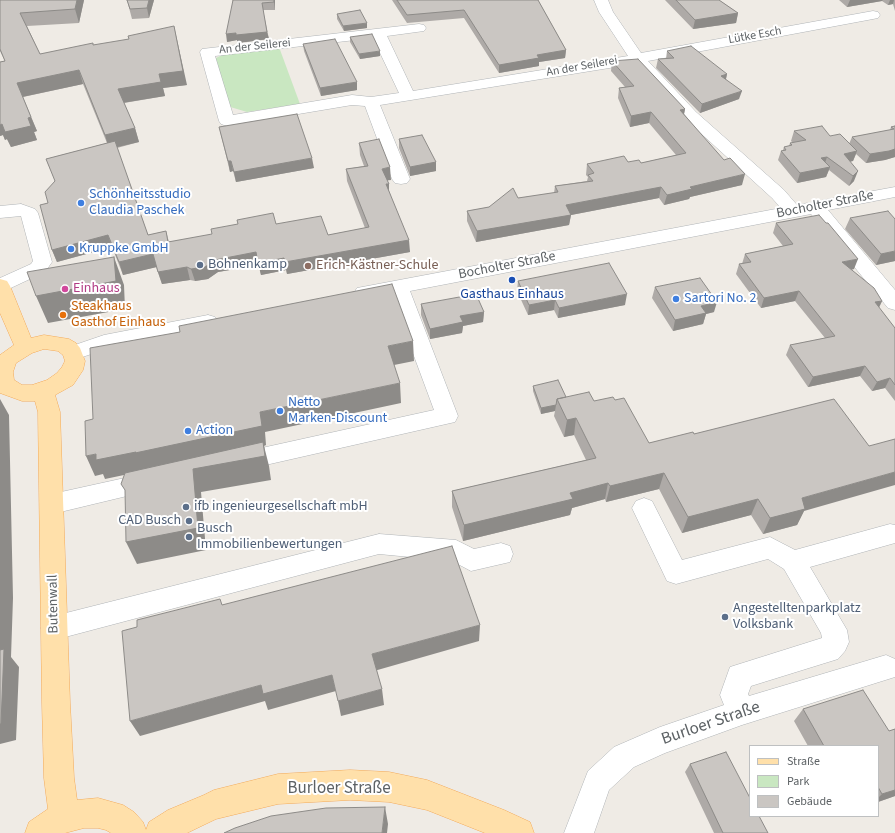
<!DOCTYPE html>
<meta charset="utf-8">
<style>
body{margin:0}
#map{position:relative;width:895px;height:833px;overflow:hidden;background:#efebe5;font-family:"Source Sans 3",sans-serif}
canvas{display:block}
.legend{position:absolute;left:749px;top:745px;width:130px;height:72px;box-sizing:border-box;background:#fff;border:1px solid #bec0c1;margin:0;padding:5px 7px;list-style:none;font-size:12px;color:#5d6265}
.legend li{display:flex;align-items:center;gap:8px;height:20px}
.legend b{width:20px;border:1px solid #bec0c1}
</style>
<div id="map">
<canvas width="895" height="833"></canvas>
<ul class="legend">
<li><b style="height:5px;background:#ffe0aa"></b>Straße</li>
<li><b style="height:11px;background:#c9e7c1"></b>Park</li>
<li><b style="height:11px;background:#cac6c2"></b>Gebäude</li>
</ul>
</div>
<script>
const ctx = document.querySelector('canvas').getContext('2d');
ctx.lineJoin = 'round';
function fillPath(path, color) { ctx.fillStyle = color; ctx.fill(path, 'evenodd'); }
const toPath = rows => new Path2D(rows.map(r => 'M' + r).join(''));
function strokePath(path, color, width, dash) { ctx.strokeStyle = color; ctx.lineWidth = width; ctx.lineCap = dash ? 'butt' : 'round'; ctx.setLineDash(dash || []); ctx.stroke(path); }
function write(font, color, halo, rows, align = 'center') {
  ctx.font = font + ' "Source Sans 3",sans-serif'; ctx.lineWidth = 4; ctx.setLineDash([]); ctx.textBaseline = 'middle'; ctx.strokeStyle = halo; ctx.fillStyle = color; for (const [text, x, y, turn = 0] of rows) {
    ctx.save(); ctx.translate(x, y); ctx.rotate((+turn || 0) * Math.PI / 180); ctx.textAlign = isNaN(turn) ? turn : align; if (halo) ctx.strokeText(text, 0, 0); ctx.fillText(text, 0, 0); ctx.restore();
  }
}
fillPath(toPath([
 [279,47,300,104,247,112,227,106,214,61,216,58,222,55]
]), '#c9e7c1');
const minor = toPath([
 [594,0,608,0,613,12,641,53,873,11,878,12,880,15,878,18,873,19,648,61,696,112,784,190,797,205,895,187,895,197,828,210,895,290,895,310,888,308,811,214,410,291,458,416,455,422,239,471,231,468,228,462,231,456,239,453,434,410,391,294,364,300,357,298,354,293,357,288,781,208,772,198,684,118,634,64,380,105,410,179,407,183,401,184,395,183,392,179,365,106,352,105,227,126,221,124,219,121,200,52,202,49,419,24,424,25,426,28,424,31,387,36,413,91,628,56,599,12,594,0],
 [373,38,399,93,371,97,352,95,233,115,215,56,373,38],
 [21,204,35,209,38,213,52,262,45,272,0,293,0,278,31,264,33,261,21,216,0,218,0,206,21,204],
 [208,315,215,317,218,322,215,327,107,349,73,360,66,358,63,353,66,348,104,335,208,315],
 [152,472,160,474,164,481,160,488,152,490,52,514,44,511,40,504,44,497,52,494,152,472],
 [644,498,652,501,682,560,770,537,795,550,890,524,895,525,895,543,810,567,847,630,849,642,845,651,838,659,751,686,748,694,749,696,886,655,895,659,895,677,742,725,665,753,634,767,609,790,594,833,564,833,588,771,614,747,660,727,724,705,720,695,730,667,822,638,821,633,784,569,768,559,676,584,667,581,632,508,636,501,644,498],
 [379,534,456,540,474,549,501,543,510,546,513,554,510,562,471,571,452,561,379,554,54,640,45,636,41,628,45,620,54,616,379,534]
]);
const major = toPath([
 [0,279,7,281,10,286,31,338,44,335,69,339,76,343,80,348,85,361,83,370,73,385,55,395,60,412,70,703,74,778,77,800,98,798,123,805,134,812,143,822,146,830,149,822,168,810,204,795,214,790,278,774,350,770,389,772,427,780,504,810,530,822,534,833,485,833,427,810,389,802,350,800,278,804,216,819,187,833,111,833,106,830,98,828,84,828,65,833,25,833,29,822,48,809,44,778,42,703,38,412,35,401,22,401,0,393,0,355,14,345,0,313,0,279],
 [44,349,58,351,63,355,65,361,62,367,57,373,47,380,32,385,22,385,14,380,13,372,16,363,32,353,44,349]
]);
strokePath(minor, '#b0b4b7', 1);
strokePath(major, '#f2aa5b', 1);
fillPath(minor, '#fff');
fillPath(major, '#ffe0aa');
fillPath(toPath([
 [0,0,84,0,79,23,27,26,40,54,93,45,187,85,163,88,165,96,124,103,135,128,139,142,117,148,148,235,166,231,169,242,276,224,328,235,365,228,347,181,346,169,364,166,360,155,359,143,391,180,387,180,389,184,389,191,410,252,287,274,286,270,261,275,259,265,218,272,208,279,195,281,190,280,162,284,156,267,123,275,112,247,57,262,52,250,48,203,55,181,46,159,107,143,83,84,23,97,37,131,34,132,37,140,11,147,7,139,5,140,3,135,0,136,0,62,5,61,0,51],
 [127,0,154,0,149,18,132,19],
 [233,0,275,0,275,10,263,10,269,39,238,43,237,40,227,42],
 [392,0,538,0,566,50,565,58,539,62,539,66,499,73,464,18,407,23],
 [665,0,719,0,738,13,736,23,693,29],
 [839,0,895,0,895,11,893,4,888,5,882,1,847,7],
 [337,14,367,28,344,31,337,19],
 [350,37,380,56,360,59,350,42],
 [303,44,357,90,321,96,304,51],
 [667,51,727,74,726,79,739,99,700,113,656,68,658,59,666,59],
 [612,61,685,109,684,114,742,185,690,197,689,199,664,205,659,198,571,215,569,225,476,242,467,221,467,211,489,207,518,198,554,193,555,186,587,181,588,177,586,175,587,164,628,162,641,163,676,155,649,123,630,127,618,98,619,88,625,87,611,71],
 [895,126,895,157,885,160,866,163,856,154,853,161,850,162,854,181,849,186,829,170,826,177,797,183,778,160,781,151,783,150,784,147,789,146,790,143,793,143,791,141,794,131,830,136,849,144,852,137,890,130,891,127],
 [219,127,314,168,236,182,233,171,230,172],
 [399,139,436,162,436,171,410,176,399,148],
 [850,218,895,261,876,265,845,229],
 [776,223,854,269,851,270,882,301,879,308,895,328,895,401,885,388,872,391,860,376,808,387,786,355,790,345,825,338,795,301,761,308,736,274,739,264,742,264,745,254,783,246,773,233],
 [518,281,625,305,558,318,554,310,528,315,517,291],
 [655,287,714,312,706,314,703,324,673,331,652,298],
 [421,304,484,312,483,322,463,326,462,333,430,339,421,315],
 [533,386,566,397,594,401,649,443,694,434,804,511,797,525,763,534,751,515,682,533,659,489,606,502,605,499,572,508,570,515,463,541,452,507,452,491,586,460,574,435,564,437,554,416,555,411,541,414,533,391],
 [803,709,889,731,895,729,895,796,878,802,878,746,808,746,794,721],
 [690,764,768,833,714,833,685,772]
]), '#aeaaa7');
fillPath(toPath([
 [77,0,84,0,79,23,75,9],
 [149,0,154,0,149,18,147,8],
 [274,0,275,0,275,10,274,2],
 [850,0,883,0,882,1,847,7],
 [890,0,894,0,893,4,888,5],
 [738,13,736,23,693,29,695,20],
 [367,23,367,28,344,31,343,26],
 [174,26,187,85,163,88,165,96,122,103,118,89,159,74],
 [267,32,269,39,238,43,237,40,227,42,226,34,236,33],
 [566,50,565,58,539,62,539,66,499,73,499,65,537,55],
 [380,51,380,56,360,59,359,54],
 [79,70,83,84,22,97,17,83],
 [727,74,725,83,721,76],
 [357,82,357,90,321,96,320,88],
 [742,91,739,99,700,113,702,104],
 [685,109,683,119,680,110],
 [651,112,649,123,630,127,631,116],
 [31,117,37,131,34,132,37,140,11,147,7,139,5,140,3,135,0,136,0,125],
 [135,128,139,142,109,149,105,135],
 [895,149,895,157,885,160,866,163,870,154],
 [857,151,853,161,840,163,844,154],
 [827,157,824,166,821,158],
 [312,158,314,168,236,182,234,172],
 [228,161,231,161,233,171,230,172],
 [436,162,436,171,410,176,410,167],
 [390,167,391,180,383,181,382,169],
 [830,167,826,177,797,183,800,173],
 [858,171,854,181,849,186,853,176],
 [745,174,742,185,690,197,689,199,664,205,667,195,690,187],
 [386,184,389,184,389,196],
 [661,187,659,198,571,215,569,225,476,242,477,231,566,205],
 [108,235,112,247,57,262,52,250],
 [409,240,410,252,287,274,285,262],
 [895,251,895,261,876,265,881,254],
 [256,252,259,265,218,272,208,279,195,281,191,269,215,260],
 [153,254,157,267,123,275,119,262],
 [114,257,124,285,125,309,48,323,36,296],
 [284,258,286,270,261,275,258,263],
 [858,259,854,269,837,272,842,262],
 [187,267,190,280,162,284,158,272],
 [799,291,795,301,761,308,764,298],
 [627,294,625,305,558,318,559,308],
 [555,300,554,310,528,315,529,305],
 [882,301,877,311,875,302],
 [717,302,714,312,706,314,703,324,673,331,675,320,701,306],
 [484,312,483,322,463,326,462,333,430,339,430,329,460,316],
 [413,341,414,361,389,366,388,346],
 [865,366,860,376,808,387,813,377],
 [890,378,885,388,872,391,877,382],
 [400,383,401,403,265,432,266,445,264,446,269,466,271,480,201,492,206,550,137,564,126,542,143,471,105,479,103,474,95,476,86,456,96,454,260,412],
 [0,399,9,415,13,598,11,657,19,667,16,740,0,744],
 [556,405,555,411,541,414,541,408],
 [576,418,574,435,564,437,567,420],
 [895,472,895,485,804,511,797,525,763,534,770,518,802,498],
 [664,473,659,489,606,502,610,486],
 [608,483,605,499,572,508,570,515,463,541,464,525,570,493],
 [758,499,751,515,682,533,688,517],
 [480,625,479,641,374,671,372,654],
 [332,675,336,691,268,710,265,701,140,736,130,721,261,685],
 [382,689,384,705,341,716,338,701],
 [895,790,895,796,878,802,878,798,882,794],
 [385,807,388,824,387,833,382,833]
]), '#8d8b88');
const building = toPath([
 [0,0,77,0,75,9,20,13,40,54,93,43,93,45,129,39,128,36,174,26,183,71,159,74,161,82,118,89,135,128,105,135,79,70,17,83,31,117,28,118,31,126,5,132,2,124,0,125,0,62,5,61,0,49,0,0],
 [127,0,149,0,147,8,130,9,127,0],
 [233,0,274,0,274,2,262,3,267,32,236,35,236,33,226,34,233,0],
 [397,0,538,0,566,50,537,55,539,58,499,65,464,10,407,15,397,0],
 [676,0,719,0,738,13,695,20,676,0],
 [360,10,367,23,343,26,337,14,360,10],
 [372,34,380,51,359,54,350,37,372,34],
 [335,39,357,82,320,88,303,44,335,39],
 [691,46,727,74,721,76,742,91,702,104,658,59,674,58,667,51,691,46],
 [638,59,685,109,680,110,724,160,730,158,745,174,690,187,692,189,667,195,661,187,566,205,571,215,477,231,467,211,489,207,513,188,518,198,558,192,555,186,593,181,588,175,594,173,587,164,624,156,628,162,639,160,641,163,686,153,651,112,631,116,619,88,634,86,612,61,638,59],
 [297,114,312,158,234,172,231,161,228,161,219,127,297,114],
 [822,126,830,136,840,134,857,151,844,154,858,171,853,176,827,157,821,158,830,167,800,173,781,151,786,150,784,147,792,145,790,143,806,140,794,131,822,126],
 [895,126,895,149,889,151,870,154,852,137,894,129,891,127,895,126],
 [422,135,436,162,410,167,399,139,422,135],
 [379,139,390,167,382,169,389,184,386,184,409,240,285,262,284,258,258,263,256,252,215,260,205,267,191,269,187,267,158,272,153,254,119,262,108,235,52,250,40,205,48,203,45,192,55,181,46,159,115,141,148,235,166,231,168,242,212,234,211,229,238,224,237,220,273,213,276,224,321,216,328,235,369,227,346,169,368,166,359,143,379,139],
 [888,211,895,219,895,251,881,254,850,218,888,211],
 [819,215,826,223,828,223,858,259,842,262,874,288,882,301,875,302,895,328,895,385,890,378,877,382,865,366,813,377,790,345,835,336,799,291,764,298,739,264,751,262,745,254,793,244,776,223,819,215],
 [114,257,116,281,36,296,27,272,114,257],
 [609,263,627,294,559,308,555,300,529,305,518,281,609,263],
 [700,278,717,302,701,306,706,313,675,320,655,287,700,278],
 [392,284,413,341,388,346,400,383,260,412,262,426,135,453,136,452,96,460,96,454,86,456,85,421,93,419,90,348,180,332,179,326,392,284],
 [476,294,484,312,460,316,463,322,430,329,421,304,476,294],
 [558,380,566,397,557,399,556,405,541,408,533,386,558,380],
 [589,392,594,401,613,397,615,400,624,398,649,443,693,432,694,434,834,399,869,446,895,439,895,472,802,498,805,509,770,518,758,499,688,517,664,473,610,486,608,483,570,493,573,499,464,525,452,491,596,458,576,418,567,420,557,399,589,392],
 [263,442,265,456,193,469,198,528,126,542,125,490,121,484,125,473,263,442],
 [452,546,480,625,372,654,382,689,338,701,332,675,263,694,261,685,130,721,122,631,137,627,137,620,220,599,222,605,452,546],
 [4,649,1,724,0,724,0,650,4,649],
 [863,690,889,731,895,729,895,790,882,794,878,787,878,746,824,746,803,709,863,690],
 [726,752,750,798,750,816,759,816,768,833,723,833,690,764,726,752],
 [385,807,382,833,224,833,235,828,271,816,326,808,385,807]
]);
fillPath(building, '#cac6c2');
strokePath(building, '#8d8b88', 1);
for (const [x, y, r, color] of [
 [81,203,4,"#3f7fe0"],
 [71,249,4,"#3f7fe0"],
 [200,265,4,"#5c6f8a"],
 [308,266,4,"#8d6e63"],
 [512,280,4,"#1a4fb4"],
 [65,289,4,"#d1479c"],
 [676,299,4,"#3f7fe0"],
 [63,315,4,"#e8710a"],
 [280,411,4,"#3f7fe0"],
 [188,431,4,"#3f7fe0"],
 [186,507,4,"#5c6f8a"],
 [189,521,4,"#5c6f8a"],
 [189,537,4,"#5c6f8a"],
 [725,617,4,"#5c6f8a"]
]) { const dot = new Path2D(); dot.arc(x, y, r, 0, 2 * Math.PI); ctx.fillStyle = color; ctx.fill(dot); strokePath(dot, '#fff', 1.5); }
write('12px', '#5d6265', '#fff', [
 ["Lütke Esch",755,36,-10],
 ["An der Seilerei",255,47,-6],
 ["An der Seilerei",582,67,-10]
]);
write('14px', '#366cbe', '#fff', [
 ["Schönheitsstudio",89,195],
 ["Claudia Paschek",89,211],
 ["Kruppke GmbH",79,249],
 ["Sartori No. 2",684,299],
 ["Netto",288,403],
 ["Marken-Discount",288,419],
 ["Action",196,431]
], 'left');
write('14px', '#5d6265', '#fff', [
 ["Bocholter Straße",825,205,-11],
 ["Bocholter Straße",507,266,-11],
 ["Butenwall",54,604,-91]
]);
write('14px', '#4e5e75', '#fff', [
 ["Bohnenkamp",208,265],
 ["ifb ingenieurgesellschaft mbH",194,507],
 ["CAD Busch",181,521,"right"],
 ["Busch",197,529],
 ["Immobilienbewertungen",197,545],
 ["Angestelltenparkplatz",733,609],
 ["Volksbank",733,625]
], 'left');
write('14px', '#785e54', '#fff', [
 ["Erich-Kästner-Schule",316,266]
], 'left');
write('14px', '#b23c85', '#fff', [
 ["Einhaus",73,289]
], 'left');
write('14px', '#164399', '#fff', [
 ["Gasthaus Einhaus",512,295]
]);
write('14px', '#c56008', '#fff', [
 ["Steakhaus",71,307],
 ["Gasthof Einhaus",71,323]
], 'left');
write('17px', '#5d6265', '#fff', [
 ["Burloer Straße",711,724,-19],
 ["Burloer Straße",339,789]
]);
</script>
